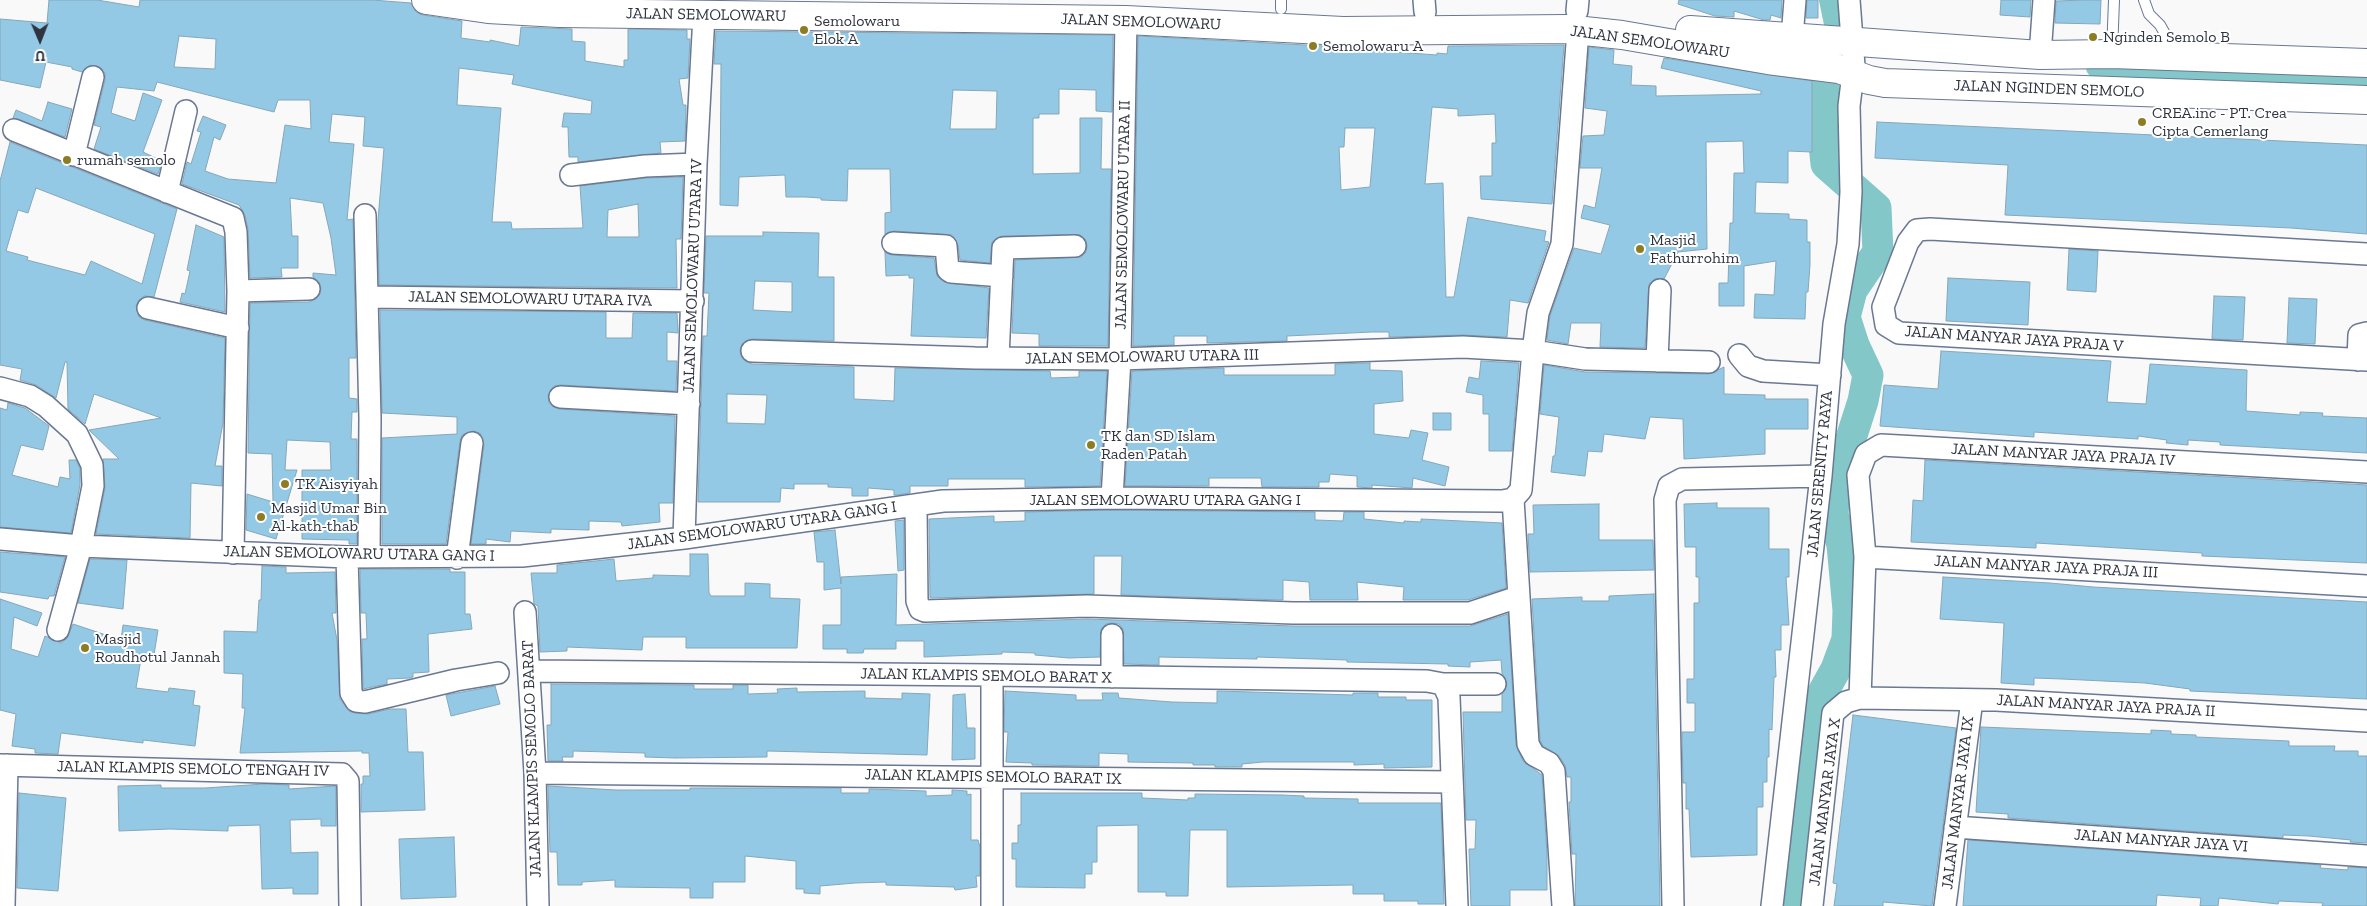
<!DOCTYPE html>
<style>
body{margin:0}
#map{position:relative;width:2367px;height:906px;overflow:hidden;background:#f9f9f9;font-family:"Zilla Slab",serif}
canvas{display:block}
.north{position:absolute;left:15px;top:15px;width:50px;height:50px;-webkit-text-stroke:4px #fff;paint-order:stroke;rotate:179deg;font-size:14px;font-weight:700;line-height:20px;text-align:center;color:#2e3440}
.north::after{content:'';display:block;margin:auto;width:18px;height:22px;background:#2e3440;clip-path:polygon(50% 0,100% 100%,50% 72%,0 100%)}
</style>
<div id="map">
<canvas width="2367" height="906"></canvas>
<div class="north">U</div>
</div>
<script>
const ctx = document.querySelector('canvas').getContext('2d');
ctx.lineJoin = 'round';
const toPath = rows => new Path2D(rows.map(r => 'M' + r).join(''));
function strokePath(path, color, width, dash) { ctx.strokeStyle = color; ctx.lineWidth = width; ctx.lineCap = dash ? 'butt' : 'round'; ctx.setLineDash(dash || []); ctx.stroke(path); }
function fillPath(path, color) { ctx.fillStyle = color; ctx.fill(path, 'evenodd'); }
function write(font, color, halo, rows, align = 'center') {
  ctx.font = font + ' "Zilla Slab",serif'; ctx.lineWidth = 4; ctx.setLineDash([]); ctx.textBaseline = 'middle'; ctx.strokeStyle = halo; ctx.fillStyle = color; for (const [text, x, y, turn = 0] of rows) {
    ctx.save(); ctx.translate(x, y); ctx.rotate((+turn || 0) * Math.PI / 180); ctx.textAlign = isNaN(turn) ? turn : align; if (halo) ctx.strokeText(text, 0, 0); ctx.fillText(text, 0, 0); ctx.restore();
  }
}
strokePath(toPath([
 [1828,0,1833,24]
]), '#83c7c9', 18);
strokePath(toPath([
 [2101,65,2240,74,2367,77],
 [1793,906,1816,705,1836,669,1847,639,1848,610,1842,545,1833,514,1835,488,1863,401,1868,375,1854,345,1845,317,1852,290,1878,252,1876,208,1826,164,1823,135,1824,84]
]), '#83c7c9', 31);
const building = toPath([
 [49,0,97,0,139,7,140,0,372,0,411,3,416,12,423,15,462,21,461,38,490,42,490,40,519,46,521,27,572,29,572,41,585,42,585,61,624,67,624,60,628,60,628,29,687,30,687,39,690,39,688,78,679,79,683,105,686,105,686,110,685,141,660,142,661,153,578,162,578,157,569,157,568,127,562,127,564,113,591,114,592,101,512,84,514,75,459,68,457,105,501,108,492,222,511,222,512,229,583,228,580,186,646,178,683,177,681,239,676,239,677,288,379,285,378,220,384,148,363,146,365,117,332,114,329,142,354,144,347,220,353,219,356,358,349,358,349,398,357,399,357,412,352,412,351,439,357,439,357,544,349,544,349,540,302,539,302,470,331,470,330,442,287,440,285,470,297,470,276,539,246,530,247,494,273,502,272,454,248,453,250,303,309,302,316,299,320,294,321,288,319,282,313,277,313,273,336,275,331,238,323,203,290,198,292,236,298,236,298,268,281,268,282,277,250,278,248,229,245,215,239,205,182,184,187,162,191,164,201,132,197,131,203,116,226,125,220,140,214,137,205,171,228,179,276,183,285,125,311,129,310,100,278,100,274,112,157,82,154,91,117,87,111,113,135,121,143,93,162,100,143,152,162,161,158,174,94,149,101,127,94,125,105,80,105,73,101,68,90,65,82,72,72,69,72,67,46,62,40,88,0,80,0,19,47,23,49,0],
 [179,36,216,39,215,69,174,67,179,36],
 [638,204,639,237,607,237,608,210,638,204],
 [1679,0,1782,0,1781,18,1771,15,1770,20,1764,20,1734,11,1734,17,1715,16,1678,4,1679,0],
 [1807,0,1818,0,1818,18,1806,18,1807,0],
 [2001,0,2031,0,2030,17,2000,15,2001,0],
 [2086,0,2101,0,2100,24,2055,23,2056,1,2086,0],
 [716,31,1113,35,1112,112,1096,111,1096,90,1059,89,1059,114,1039,114,1039,118,1033,118,1033,174,1080,173,1080,118,1102,118,1101,169,1111,169,1108,346,1039,346,1039,334,1012,333,1015,260,1081,257,1086,252,1087,246,1086,240,1080,235,1002,236,992,242,990,263,960,260,958,245,952,235,894,231,885,234,885,213,891,212,890,169,848,169,847,201,821,200,821,198,806,197,786,197,785,175,739,177,738,206,720,205,721,64,714,64,716,31],
 [953,90,997,91,996,129,950,129,953,90],
 [1138,36,1342,47,1395,46,1395,52,1437,55,1437,53,1447,54,1448,46,1564,45,1552,204,1481,199,1480,176,1492,176,1492,143,1496,143,1495,114,1458,116,1458,109,1432,107,1425,184,1443,183,1446,297,1454,297,1468,217,1546,231,1544,241,1549,242,1528,303,1510,300,1507,337,1463,335,1389,337,1389,332,1372,332,1287,336,1287,341,1207,343,1207,336,1174,336,1174,345,1133,346,1138,36],
 [1345,128,1375,128,1370,187,1341,190,1339,147,1344,147,1345,128],
 [1589,47,1614,50,1613,64,1632,66,1631,85,1656,86,1656,96,1761,94,1761,91,1661,68,1664,58,1812,81,1812,152,1788,151,1788,183,1756,182,1755,213,1789,214,1789,219,1807,220,1807,242,1810,242,1810,265,1808,292,1806,292,1805,319,1754,318,1755,294,1774,295,1776,261,1744,266,1744,306,1719,306,1719,283,1728,283,1730,223,1733,223,1734,173,1744,173,1743,141,1706,142,1707,249,1678,252,1664,279,1655,279,1649,284,1645,348,1600,347,1601,323,1571,323,1568,344,1547,340,1550,316,1574,248,1601,254,1610,225,1581,218,1584,205,1595,208,1602,168,1580,168,1583,136,1604,135,1607,111,1585,108,1589,47],
 [48,102,72,109,65,137,13,118,16,110,42,121,48,102],
 [1877,122,2367,145,2367,234,2291,228,2005,215,2008,165,1875,158,1877,122],
 [10,142,177,209,154,297,144,296,139,300,136,306,139,317,145,320,225,338,223,423,215,466,222,466,222,486,191,483,190,538,96,534,105,488,103,459,119,459,89,430,161,418,94,394,85,424,68,409,67,362,65,362,56,398,36,385,20,380,22,369,0,365,0,181,10,142],
 [36,188,155,234,142,284,91,261,85,275,27,260,28,257,6,251,18,210,28,213,36,188],
 [196,225,224,237,225,312,180,302,182,293,185,294,190,271,187,270,196,225],
 [763,232,819,233,818,277,834,277,834,341,752,339,742,344,740,350,741,356,745,361,752,364,854,367,854,399,894,401,895,368,1050,371,1051,378,1079,377,1079,371,1107,371,1100,486,1025,487,1025,479,948,479,948,486,910,486,910,493,897,495,894,495,894,490,868,488,868,496,852,496,852,488,828,487,828,484,794,484,794,489,781,488,780,502,698,502,703,336,707,336,709,293,704,293,706,236,763,236,763,232],
 [755,281,792,282,792,312,753,310,755,281],
 [727,394,767,395,765,424,727,423,727,394],
 [2069,249,2098,251,2096,292,2067,290,2069,249],
 [885,252,892,255,934,258,937,276,944,282,989,288,986,338,911,336,914,278,909,278,909,275,886,276,885,252],
 [1948,278,2030,282,2028,325,1946,321,1948,278],
 [2214,296,2245,297,2243,340,2212,339,2214,296],
 [2289,298,2317,299,2315,344,2287,343,2289,298],
 [380,310,606,312,606,338,632,338,633,313,677,313,678,333,667,332,667,361,677,361,676,391,561,385,554,386,548,396,549,403,559,409,675,416,673,503,659,503,660,522,622,526,621,522,589,521,589,530,551,529,551,533,511,531,510,542,486,539,486,544,471,544,484,445,480,433,473,431,462,435,460,441,446,544,382,544,382,438,457,434,457,417,382,413,380,310],
 [1941,351,2111,361,2107,402,2146,404,2150,364,2247,370,2246,411,2300,415,2300,412,2323,413,2322,416,2367,418,2367,453,2220,445,2220,442,2188,440,2188,445,2166,443,2167,440,2138,436,2138,439,2034,432,2034,437,1880,426,1884,385,1938,389,1941,351],
 [1481,361,1519,363,1512,451,1489,451,1489,414,1483,414,1483,395,1466,392,1469,377,1479,379,1481,361],
 [1370,363,1370,370,1402,371,1403,401,1374,404,1374,434,1409,438,1411,430,1428,433,1422,460,1449,467,1445,486,1413,478,1412,488,1372,485,1372,488,1357,487,1357,476,1330,474,1329,482,1319,482,1319,487,1262,487,1261,478,1209,478,1209,486,1125,486,1132,371,1224,368,1224,375,1335,375,1335,364,1370,363],
 [1544,365,1585,372,1709,374,1724,367,1724,394,1765,395,1765,399,1808,399,1808,429,1765,429,1765,454,1684,459,1683,419,1650,417,1645,439,1604,434,1602,452,1588,451,1585,476,1551,472,1553,456,1555,456,1559,417,1540,414,1544,365],
 [8,403,25,408,49,426,43,450,21,445,12,475,58,487,60,477,70,479,69,460,76,460,80,468,80,485,71,533,0,527,0,408,7,410,8,403],
 [1433,413,1451,413,1451,430,1433,430,1433,413],
 [1925,460,2367,485,2367,563,2202,556,2202,553,2036,543,2036,548,1911,542,1913,500,1923,501,1925,460],
 [1717,503,1717,508,1769,508,1769,549,1789,549,1789,577,1786,577,1789,625,1781,625,1781,650,1775,650,1776,677,1774,677,1772,730,1769,729,1769,757,1767,757,1767,782,1763,782,1763,807,1757,807,1757,855,1691,857,1689,809,1686,809,1686,783,1683,783,1682,732,1695,732,1695,703,1687,703,1687,679,1694,679,1694,603,1699,603,1699,577,1696,577,1696,547,1685,547,1684,504,1717,503],
 [1599,504,1599,540,1653,540,1654,570,1530,572,1528,534,1534,534,1533,505,1599,504],
 [1112,510,1308,512,1315,512,1315,520,1343,521,1344,512,1364,512,1364,519,1404,523,1404,521,1421,522,1421,519,1502,523,1506,588,1468,600,1403,600,1404,587,1357,582,1358,600,1310,600,1309,582,1283,580,1283,600,1121,595,1122,556,1094,556,1094,594,930,598,929,519,994,516,994,522,1025,521,1025,512,1112,510],
 [904,520,904,570,898,571,895,521,904,520],
 [835,530,841,584,841,577,897,574,896,625,1087,619,1293,626,1470,626,1508,614,1516,745,1523,761,1542,775,1547,854,1547,890,1510,890,1510,906,1471,906,1469,849,1475,849,1476,820,1466,820,1463,712,1502,712,1502,694,1507,684,1502,673,1501,660,1470,662,1470,667,1448,666,1448,664,1347,662,1347,660,1257,657,1257,659,1159,657,1159,665,1124,664,1123,629,1119,624,1112,623,1106,624,1101,629,1100,657,1069,658,1035,655,1035,653,1002,652,1002,654,924,657,924,641,896,641,896,649,864,649,863,653,847,653,847,649,823,649,823,625,841,625,841,588,824,590,824,562,817,562,814,532,835,530],
 [0,552,65,557,54,596,49,596,48,599,0,592,0,552],
 [690,554,708,554,709,593,711,596,745,596,745,583,770,584,770,598,800,599,797,648,686,648,686,637,643,637,642,650,567,647,567,651,540,652,538,606,534,604,531,573,557,573,557,565,614,559,616,581,653,578,653,575,690,576,690,554],
 [90,559,127,560,123,609,78,603,90,559],
 [262,566,286,567,286,573,335,572,336,613,332,613,337,640,340,699,349,711,355,713,368,714,390,709,406,709,408,752,423,752,425,810,361,812,361,784,363,784,363,776,370,776,369,753,362,753,362,751,240,753,245,708,242,708,243,674,224,673,224,631,257,632,259,600,261,600,262,566],
 [360,569,450,569,450,572,465,572,465,614,470,614,472,629,428,634,429,672,413,673,413,677,410,678,387,679,387,684,363,689,362,639,367,639,366,613,361,613,360,569],
 [1943,577,2050,583,2093,587,2367,602,2367,699,2190,691,2190,689,2145,683,2062,679,2034,678,2034,685,2001,683,2004,623,1940,619,1943,577],
 [1654,594,1660,906,1575,906,1576,854,1572,854,1569,802,1571,802,1571,777,1567,777,1565,765,1559,756,1543,746,1540,740,1532,599,1582,597,1582,601,1609,601,1609,596,1654,594],
 [0,599,42,613,37,626,14,617,11,649,38,657,45,636,61,643,67,638,73,624,121,640,123,625,158,630,153,661,141,659,136,688,168,692,169,688,195,691,193,705,200,706,195,746,143,740,143,743,61,733,58,754,35,753,35,749,12,746,16,714,0,710,0,599],
 [551,684,694,685,694,689,733,689,733,685,748,685,748,694,778,693,777,689,797,688,797,692,865,691,865,698,902,699,902,693,930,694,927,755,767,751,767,757,675,758,645,757,645,753,573,751,573,757,562,757,563,761,548,761,547,725,551,725,551,684],
 [495,686,500,704,451,716,446,695,495,686],
 [1005,691,1076,695,1076,700,1103,700,1102,693,1118,693,1119,698,1172,702,1217,703,1217,691,1353,695,1353,693,1378,693,1378,697,1406,697,1406,700,1432,700,1432,767,1384,768,1384,764,1354,765,1354,762,1263,762,1242,764,1242,767,1215,767,1215,765,1193,765,1193,763,1128,762,1128,754,1099,753,1099,766,1032,765,1032,763,1006,762,1008,732,1004,732,1005,691],
 [965,694,967,728,975,728,975,759,952,760,953,695,965,694],
 [1853,715,1956,728,1932,906,1883,902,1883,906,1834,906,1837,884,1833,883,1853,715],
 [1981,727,2151,734,2151,730,2171,731,2171,734,2196,735,2196,737,2289,741,2289,746,2335,746,2334,751,2358,751,2358,756,2367,756,2367,843,2350,842,2351,840,2309,836,2283,835,2283,838,2008,818,2008,814,1976,812,1981,727],
 [264,784,289,785,289,789,336,786,336,826,321,826,321,819,290,820,291,853,318,852,318,894,293,894,293,888,262,889,260,825,228,826,228,831,170,829,119,831,118,786,161,785,161,788,205,788,264,784],
 [548,786,616,790,690,790,690,788,841,788,841,793,869,793,869,789,926,791,926,796,952,795,952,790,967,791,967,795,971,794,971,840,978,840,980,847,980,876,976,876,977,887,955,890,954,887,886,885,886,882,855,883,820,886,820,894,804,893,804,889,796,889,796,861,745,856,745,882,713,882,713,898,690,898,690,888,615,887,615,880,582,882,582,885,558,885,557,852,550,852,548,786],
 [19,793,66,798,58,891,17,888,19,793],
 [1021,793,1142,793,1142,798,1188,800,1188,798,1195,798,1195,794,1282,795,1304,796,1304,798,1358,799,1358,803,1441,803,1444,904,1418,904,1418,901,1384,901,1384,894,1353,894,1353,885,1227,887,1227,830,1190,830,1188,896,1166,896,1166,892,1138,892,1138,825,1097,826,1097,862,1092,862,1092,874,1085,874,1085,888,1016,887,1016,859,1012,859,1012,843,1018,843,1018,825,1021,825,1021,793],
 [454,837,456,897,401,899,399,839,454,837],
 [1968,840,2321,865,2320,868,2348,870,2348,867,2367,868,2367,906,2322,906,2323,903,2279,901,2278,904,2219,898,2218,906,2200,906,2201,898,2157,895,2156,906,1963,906,1968,840]
]);
fillPath(building, '#93c9e5');
strokePath(building, '#85a7b9', 1);
const lane = toPath([
 [1281,0,1281,9],
 [2144,0,2149,14,2160,25,2164,32,2165,54],
 [2112,53,2114,0]
]);
const street = toPath([
 [1424,0,1425,12],
 [1577,11,1578,0],
 [1792,38,1795,0],
 [2040,55,2044,0],
 [14,130,233,218,236,232,238,291,233,553],
 [74,155,93,77],
 [571,175,645,166,696,164],
 [167,192,186,111],
 [365,215,370,418,369,557],
 [893,243,946,246,948,270,951,272,1002,276],
 [2367,254,1930,229,1917,230,1908,242,1883,307,1886,325,1899,333,2367,360],
 [238,291,309,289],
 [368,297,693,301],
 [148,308,238,328],
 [752,351,975,358,1120,359,1463,347,1533,351,1585,359,1709,362],
 [1739,355,1748,366,1763,371,1830,375],
 [998,358,1003,248,1075,246],
 [2358,360,2359,335,2367,333],
 [1657,361,1660,290],
 [0,388,30,396,46,406,77,434,92,465,93,486,81,546,58,630],
 [560,397,689,404],
 [1112,498,1120,359,1126,20],
 [1513,499,1528,744,1534,755,1549,763,1554,771,1563,906],
 [916,506,917,601,920,609,925,611,1087,606,1293,613,1470,613,1518,597],
 [684,538,696,164,704,15],
 [0,539,81,546,347,557,522,556,684,538,943,501,1112,498,1502,501,1513,499,1521,490,1533,351,1538,313,1562,244,1578,30],
 [347,557,351,693,356,701,365,702,456,680,498,673],
 [1865,557,2367,586],
 [457,558,472,443],
 [525,612,535,773,538,906],
 [529,671,992,675,1427,681,1443,684,1495,684],
 [1112,677,1112,635],
 [1443,684,1449,697,1457,906],
 [1860,698,1865,557,1858,475,1866,454,1881,445,2367,472],
 [0,765,342,774,348,781,350,906],
 [535,773,1452,782],
 [1955,827,2367,856],
 [4,906,7,765],
 [992,906,992,675],
 [1673,906,1665,500,1669,486,1682,479,1821,476],
 [1772,906,1821,476,1834,324,1848,244,1851,192,1849,106,1854,66,1849,0],
 [1812,906,1833,713,1846,702,1860,698,1996,700,2367,721],
 [1945,906,1972,700]
]);
const secondary = toPath([
 [426,0,488,9,559,13,1126,20,1343,31,1566,29,1622,35,1768,60,1839,69,1869,80,1885,83,2367,100],
 [1690,30,2040,55,2112,54,2367,63]
]);
strokePath(lane, '#6a7893', 12);
strokePath(street, '#6a7893', 24);
strokePath(secondary, '#6a7893', 30);
strokePath(lane, '#fff', 10);
strokePath(street, '#fff', 21);
strokePath(secondary, '#fff', 28);
for (const [x, y, r, color] of [
 [804,30,5,"#8c7d23"],
 [2093,37,5,"#8c7d23"],
 [1313,46,5,"#8c7d23"],
 [2142,122,5,"#8c7d23"],
 [67,160,5,"#8c7d23"],
 [1640,249,5,"#8c7d23"],
 [1091,445,5,"#8c7d23"],
 [285,484,5,"#8c7d23"],
 [261,517,5,"#8c7d23"],
 [85,648,5,"#8c7d23"]
]) { const dot = new Path2D(); dot.arc(x, y, r, 0, 2 * Math.PI); ctx.fillStyle = color; ctx.fill(dot); strokePath(dot, '#fff', 2); }
write('16px', '#2e3440', '#fff', [
 ["JALAN SEMOLOWARU",706,15,1],
 ["JALAN SEMOLOWARU",1141,22,2],
 ["JALAN SEMOLOWARU",1650,42,8],
 ["JALAN NGINDEN SEMOLO",2049,89,2],
 ["JALAN SEMOLOWARU UTARA II",1123,215,-89],
 ["JALAN SEMOLOWARU UTARA IV",693,276,-88],
 ["JALAN SEMOLOWARU UTARA IVA",530,299,1],
 ["JALAN MANYAR JAYA PRAJA V",2014,339,4],
 ["JALAN SEMOLOWARU UTARA III",1142,357,-1],
 ["JALAN MANYAR JAYA PRAJA IV",2063,455,3],
 ["JALAN SERENITY RAYA",1820,474,-85],
 ["JALAN SEMOLOWARU UTARA GANG I",1165,500],
 ["JALAN SEMOLOWARU UTARA GANG I",762,526,-8],
 ["JALAN SEMOLOWARU UTARA GANG I",359,554,1],
 ["JALAN MANYAR JAYA PRAJA III",2046,567,3],
 ["JALAN KLAMPIS SEMOLO BARAT X",986,676,1],
 ["JALAN MANYAR JAYA PRAJA II",2106,706,3],
 ["JALAN KLAMPIS SEMOLO BARAT",532,759,-92],
 ["JALAN KLAMPIS SEMOLO TENGAH IV",193,769,1],
 ["JALAN KLAMPIS SEMOLO BARAT IX",993,777,1],
 ["JALAN MANYAR JAYA X",1825,802,-83],
 ["JALAN MANYAR JAYA IX",1958,803,-83],
 ["JALAN MANYAR JAYA VI",2161,841,4]
]);
write('16px', '#2e3440', '#fff', [
 ["Semolowaru",814,21],
 ["Elok A",814,39],
 ["Nginden Semolo B",2103,37],
 ["Semolowaru A",1323,46],
 ["CREA.inc - PT. Crea",2152,113],
 ["Cipta Cemerlang",2152,131],
 ["rumah semolo",77,160],
 ["Masjid",1650,240],
 ["Fathurrohim",1650,258],
 ["TK dan SD Islam",1101,436],
 ["Raden Patah",1101,454],
 ["TK Aisyiyah",295,484],
 ["Masjid Umar Bin",271,508],
 ["Al-kath-thab",271,526],
 ["Masjid",95,639],
 ["Roudhotul Jannah",95,657]
], 'left');
</script>
